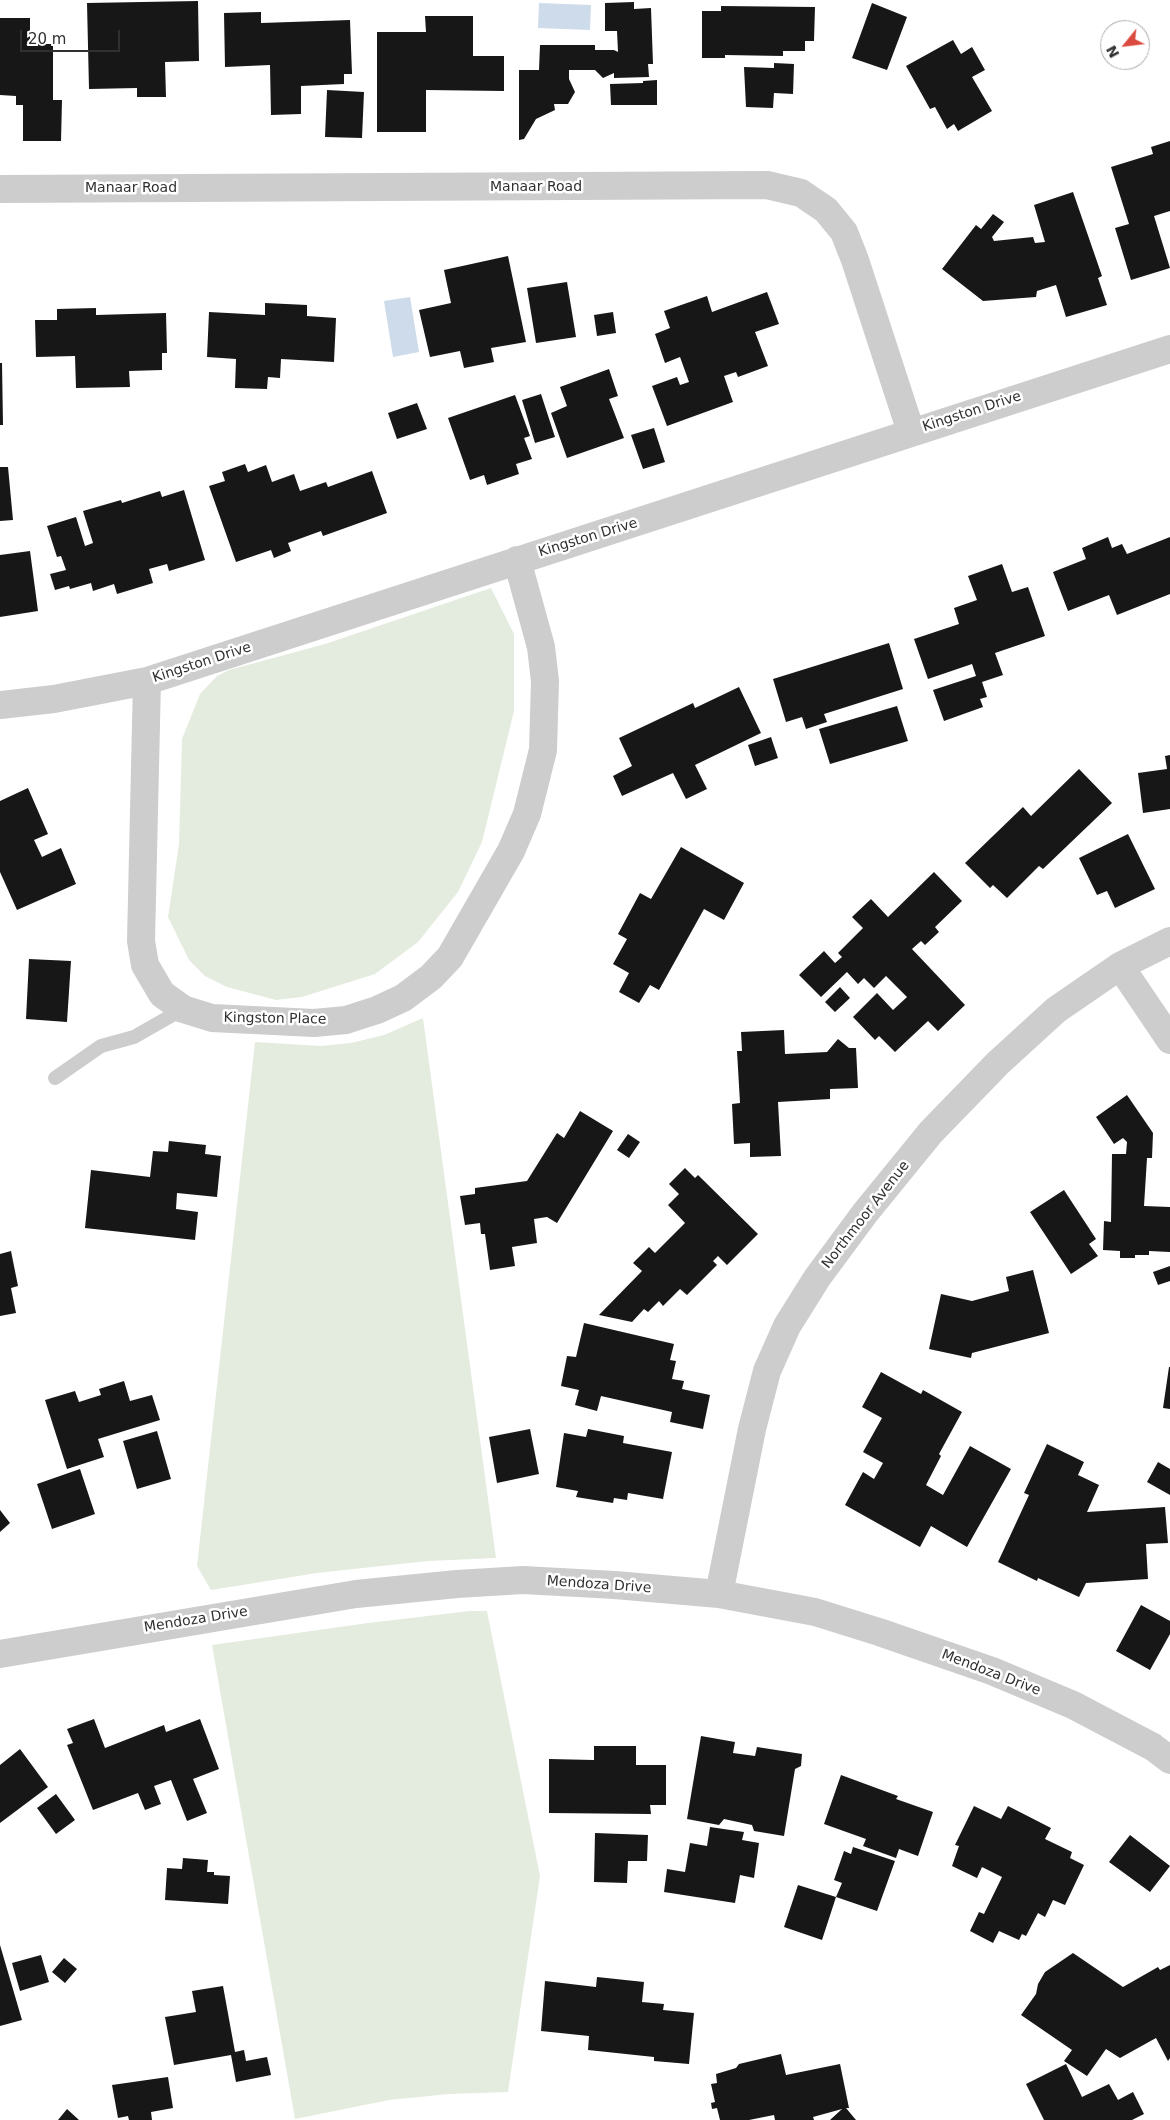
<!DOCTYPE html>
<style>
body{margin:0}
#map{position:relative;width:1170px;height:2120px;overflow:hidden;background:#fff;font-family:"DejaVu Sans",sans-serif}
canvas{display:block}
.north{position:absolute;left:1100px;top:20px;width:50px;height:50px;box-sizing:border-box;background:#fff;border:1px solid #acacac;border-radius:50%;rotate:241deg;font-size:14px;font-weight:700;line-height:20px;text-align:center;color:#303030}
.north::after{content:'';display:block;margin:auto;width:18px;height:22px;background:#db4a3f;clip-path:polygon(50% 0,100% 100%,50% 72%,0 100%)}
.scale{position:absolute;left:20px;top:30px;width:100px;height:22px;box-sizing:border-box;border:2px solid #303030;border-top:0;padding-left:6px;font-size:15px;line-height:18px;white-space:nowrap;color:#303030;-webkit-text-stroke:4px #fff;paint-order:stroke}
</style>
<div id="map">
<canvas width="1170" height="2120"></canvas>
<div class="north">N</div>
<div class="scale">20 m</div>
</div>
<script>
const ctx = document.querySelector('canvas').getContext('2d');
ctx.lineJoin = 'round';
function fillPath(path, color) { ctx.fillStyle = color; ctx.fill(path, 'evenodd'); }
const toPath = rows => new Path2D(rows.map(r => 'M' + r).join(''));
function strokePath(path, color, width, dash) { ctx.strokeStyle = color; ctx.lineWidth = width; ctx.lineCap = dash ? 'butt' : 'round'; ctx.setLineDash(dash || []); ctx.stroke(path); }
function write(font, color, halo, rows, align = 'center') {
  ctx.font = font + ' "DejaVu Sans",sans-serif'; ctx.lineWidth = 5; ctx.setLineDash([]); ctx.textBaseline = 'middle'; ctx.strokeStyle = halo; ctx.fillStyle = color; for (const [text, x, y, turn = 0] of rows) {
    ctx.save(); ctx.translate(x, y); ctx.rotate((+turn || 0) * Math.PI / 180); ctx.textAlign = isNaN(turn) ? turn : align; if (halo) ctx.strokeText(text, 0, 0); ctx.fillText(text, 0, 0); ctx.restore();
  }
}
fillPath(toPath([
 [491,588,514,634,514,711,482,842,458,892,418,942,375,974,302,997,276,1000,227,987,205,976,189,960,168,917,179,844,182,739,200,694,217,676,229,670,325,644],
 [423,1018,496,1558,428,1561,317,1573,211,1590,197,1566,255,1042,321,1046,351,1043,384,1035],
 [470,1611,487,1611,540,1876,508,2092,449,2094,389,2100,295,2119,212,1645,368,1623]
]), '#e4ecdf');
fillPath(toPath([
 [539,3,591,5,590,30,538,28],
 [410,297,419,352,393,357,384,301]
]), '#cddbea');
fillPath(toPath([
 [198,1,199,61,165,62,166,97,137,97,137,88,89,89,87,3],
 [634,2,634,9,651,8,653,64,648,64,649,77,614,78,614,73,603,78,595,70,569,70,569,79,575,92,568,104,554,104,555,110,536,119,524,139,519,140,519,70,539,70,540,45,595,45,595,50,614,50,618,52,617,31,605,31,605,3],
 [872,3,907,17,887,70,852,58],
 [721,6,815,7,814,41,805,41,805,51,783,51,783,56,725,55,725,58,702,58,702,11,721,11],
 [261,12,261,23,350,20,352,74,344,74,344,84,301,86,301,114,271,115,270,65,225,67,224,13],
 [425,16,473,16,473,56,504,56,504,91,426,90,426,132,377,132,377,32,426,32],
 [0,18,30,18,30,44,53,44,53,100,62,100,61,141,23,141,23,105,16,105,16,96,0,95],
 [953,40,961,54,972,47,985,70,972,77,992,111,958,131,954,124,947,129,935,107,930,109,906,66],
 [774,63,794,64,793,94,774,93,773,108,746,107,744,67,774,68],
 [657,80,657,105,611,105,610,84,643,83,643,81],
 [327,90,364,92,362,138,325,137],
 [1170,141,1170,211,1154,216,1170,268,1131,280,1115,228,1129,224,1111,167,1153,154,1151,147],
 [1073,192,1102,276,1098,278,1107,305,1066,317,1056,285,1037,291,1036,297,983,301,942,269,976,225,981,229,993,214,1004,222,992,237,994,241,1033,237,1035,243,1045,242,1034,205],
 [508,256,526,342,491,348,494,362,464,368,460,351,430,357,419,310,451,303,444,270],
 [567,282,576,337,536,343,527,288],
 [767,292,779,324,755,332,768,366,738,377,736,372,724,376,733,402,667,426,652,386,677,377,680,385,689,382,680,357,665,363,655,334,670,328,664,311,707,296,712,312],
 [265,303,307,305,307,316,336,318,334,362,281,359,280,378,268,377,267,389,235,388,236,359,207,357,209,312,265,315],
 [96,308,96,315,166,313,167,353,162,353,162,370,129,371,130,387,76,388,75,356,36,357,35,320,57,320,57,309],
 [613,312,616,333,597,336,594,315],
 [0,363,2,363,3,425,0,425],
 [609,369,618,396,609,399,624,438,567,458,551,413,567,406,560,387],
 [541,394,555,437,535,443,522,400],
 [515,395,530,436,524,438,532,459,516,464,519,474,487,485,484,475,470,480,448,418],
 [417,403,427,429,397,439,388,413],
 [654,428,665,462,643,469,631,435],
 [245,464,248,472,266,465,272,482,294,474,300,491,326,482,328,487,372,471,387,513,323,536,321,531,288,543,291,551,274,558,271,550,236,562,209,486,225,481,222,472],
 [0,467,8,467,13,520,0,521],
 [184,490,205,560,169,571,167,564,149,569,153,583,117,594,114,584,93,591,91,583,70,589,69,586,55,590,50,574,66,570,61,556,57,557,47,526,76,517,85,546,93,543,83,511,121,500,122,503,160,491,162,497],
 [1108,537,1112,548,1122,544,1127,554,1170,537,1170,594,1117,615,1109,595,1068,611,1053,572,1086,559,1082,548],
 [30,551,38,611,0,617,0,555],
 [1002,564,1012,592,1028,587,1045,636,995,653,1003,675,982,682,987,697,980,699,983,707,944,721,933,690,976,676,972,664,928,679,914,639,959,624,954,608,977,600,968,576],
 [889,643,903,689,824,714,827,722,806,729,802,717,786,722,773,679],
 [739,687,761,733,695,765,707,789,686,799,673,773,622,796,613,776,632,766,619,738,693,703,695,708],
 [897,706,908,741,830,764,819,729],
 [771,737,778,758,755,766,748,745],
 [1170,755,1170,809,1143,813,1138,773,1167,769,1165,756],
 [1079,769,1112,803,1043,869,1039,866,1007,898,993,885,990,888,965,863,1023,807,1031,816],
 [28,788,48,834,34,840,42,857,61,848,76,884,17,910,0,872,0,801],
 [1128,834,1155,889,1115,908,1107,891,1097,895,1079,858],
 [681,847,744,883,724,920,704,909,659,990,650,985,639,1003,619,992,629,973,613,964,627,939,618,934,640,893,651,899],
 [934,872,962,901,935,927,939,932,925,945,921,941,912,949,965,1005,938,1031,928,1021,895,1052,879,1036,875,1040,853,1017,877,993,893,1010,907,997,886,976,874,988,864,978,858,984,847,972,821,997,799,975,824,951,835,963,842,957,838,953,863,928,852,917,871,899,888,917],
 [29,959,71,961,67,1022,26,1019],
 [840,987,850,998,835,1012,825,1002],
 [784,1030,785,1054,827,1052,838,1039,849,1048,856,1048,858,1088,830,1089,830,1099,778,1102,781,1156,750,1157,750,1143,734,1144,732,1104,740,1103,737,1051,742,1051,741,1032],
 [1127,1095,1153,1133,1152,1158,1147,1158,1144,1206,1170,1207,1170,1252,1149,1251,1149,1255,1135,1255,1135,1258,1120,1258,1120,1251,1103,1250,1104,1221,1111,1222,1112,1154,1126,1154,1127,1142,1123,1138,1114,1144,1096,1117],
 [580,1111,613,1131,557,1223,547,1217,534,1219,537,1243,512,1247,515,1266,490,1270,485,1234,481,1234,480,1223,465,1225,460,1196,475,1194,475,1188,527,1181,557,1133,564,1138],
 [628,1134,640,1142,629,1158,617,1150],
 [169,1141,206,1145,205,1154,221,1156,217,1197,177,1193,176,1209,198,1212,195,1240,85,1228,91,1170,150,1177,153,1151,168,1152],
 [685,1168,695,1178,698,1175,758,1234,727,1265,718,1256,713,1261,717,1265,687,1295,680,1289,663,1306,659,1301,648,1312,644,1309,632,1322,599,1315,642,1271,633,1263,649,1247,655,1253,685,1223,668,1205,679,1194,669,1184],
 [1064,1190,1096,1239,1089,1244,1098,1256,1071,1274,1030,1212],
 [11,1251,18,1286,11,1288,16,1313,0,1316,0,1254],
 [1170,1266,1170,1281,1158,1285,1153,1272],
 [1033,1270,1049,1333,972,1353,971,1358,929,1349,941,1294,972,1301,1009,1291,1006,1277],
 [584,1323,674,1344,670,1360,676,1361,672,1379,684,1381,682,1389,710,1395,703,1429,670,1422,672,1412,601,1396,597,1411,575,1405,579,1390,561,1386,567,1356,576,1357],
 [1169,1367,1170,1367,1170,1409,1163,1408],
 [881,1372,921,1394,923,1390,962,1412,939,1454,941,1456,926,1485,943,1495,970,1446,1011,1469,967,1547,931,1526,920,1547,845,1505,863,1472,874,1479,883,1463,863,1452,882,1418,862,1407],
 [124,1381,130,1401,152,1395,160,1420,98,1439,104,1457,67,1469,45,1400,75,1391,79,1402,101,1395,99,1389],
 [530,1429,539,1474,497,1483,489,1437],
 [588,1429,624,1436,623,1443,672,1452,663,1499,628,1493,627,1500,614,1498,613,1503,576,1497,578,1491,556,1487,564,1433,586,1437],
 [157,1431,171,1479,137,1489,123,1441],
 [1047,1444,1084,1462,1078,1475,1099,1485,1087,1512,1165,1507,1168,1543,1146,1544,1148,1579,1086,1583,1079,1597,1038,1578,1037,1581,998,1562,1029,1495,1024,1493],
 [1158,1462,1170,1469,1170,1495,1147,1482],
 [80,1469,95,1514,52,1529,37,1484],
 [0,1510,10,1523,0,1532],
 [1141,1605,1170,1621,1170,1634,1150,1670,1116,1651],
 [94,1719,105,1748,164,1725,166,1732,200,1719,219,1769,193,1779,207,1813,187,1821,171,1780,154,1786,161,1804,145,1810,138,1793,93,1810,67,1745,73,1743,67,1729],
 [701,1736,735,1742,733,1753,755,1756,757,1747,802,1754,801,1766,795,1769,784,1836,754,1831,752,1825,724,1819,719,1825,687,1819],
 [594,1746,636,1746,636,1765,666,1765,666,1805,650,1805,651,1814,549,1813,549,1759,594,1760],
 [20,1749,48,1787,0,1823,0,1765],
 [841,1775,898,1796,896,1799,933,1812,918,1856,899,1849,896,1858,863,1846,866,1839,824,1824],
 [56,1794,75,1820,56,1834,37,1808],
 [974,1806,1001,1819,1008,1806,1051,1828,1045,1839,1072,1852,1070,1858,1084,1865,1065,1905,1053,1900,1045,1917,1038,1913,1026,1936,1022,1934,1019,1940,999,1931,993,1943,970,1931,979,1912,984,1914,1002,1877,982,1867,977,1878,952,1866,959,1846,955,1845],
 [710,1827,744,1832,742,1840,759,1843,754,1878,740,1875,735,1903,664,1892,667,1869,685,1872,690,1843,707,1846],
 [595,1833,648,1835,647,1861,628,1861,627,1883,594,1882],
 [1130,1835,1170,1866,1150,1892,1109,1862],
 [853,1847,895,1861,877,1911,836,1897,822,1940,784,1927,798,1885,836,1897,842,1883,834,1880,844,1851,851,1854],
 [183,1858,208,1860,207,1872,214,1872,214,1875,230,1876,228,1904,165,1900,167,1868,182,1869],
 [0,1945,22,2020,0,2026],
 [1073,1953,1123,1987,1158,1967,1160,1970,1170,1965,1170,2058,1168,2061,1156,2038,1120,2058,1106,2049,1087,2076,1064,2061,1072,2050,1021,2015,1036,1994,1038,1984,1045,1972],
 [41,1955,49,1982,20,1991,12,1963],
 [64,1958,77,1969,65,1983,52,1972],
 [597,1977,644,1982,642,2002,664,2004,663,2010,694,2013,689,2064,654,2061,654,2057,588,2050,589,2036,541,2031,545,1981,596,1987],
 [223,1986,235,2052,244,2050,246,2061,267,2057,271,2075,236,2082,231,2055,174,2065,165,2017,196,2012,192,1991],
 [781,2054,786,2075,840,2064,849,2108,846,2108,856,2120,830,2120,842,2109,813,2117,814,2120,775,2120,774,2115,749,2120,720,2120,717,2108,712,2109,711,2103,715,2102,711,2084,717,2083,716,2074,736,2068,739,2064],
 [1066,2064,1082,2097,1109,2084,1118,2100,1133,2092,1144,2114,1132,2120,1044,2120,1026,2084],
 [168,2077,173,2108,151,2112,152,2120,129,2120,128,2116,118,2118,112,2085],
 [67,2109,79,2120,58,2120]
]), '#171717');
strokePath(toPath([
 [55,1078,101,1046,134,1037,183,1009]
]), '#cdcdcd', 14);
strokePath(toPath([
 [0,189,767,185,801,193,826,210,844,232,855,260,911,432],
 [147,681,141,941,145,965,162,994,183,1009,212,1018,314,1023,346,1020,377,1010,403,998,431,977,450,957,511,851,527,814,543,750,545,681,541,647,517,560],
 [0,705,54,699,147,681,1170,349],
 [1120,966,1170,1040],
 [719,1594,752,1429,767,1371,787,1326,817,1278,865,1213,931,1132,998,1063,1056,1010,1120,966,1170,941],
 [0,1654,356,1594,457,1584,523,1580,615,1585,719,1594,815,1612,879,1632,992,1671,1073,1705,1153,1747,1170,1760]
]), '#cdcdcd', 28);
write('14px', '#303030', '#fff', [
 ["Manaar Road",536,187],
 ["Manaar Road",131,188],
 ["Kingston Drive",972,412,-18],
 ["Kingston Drive",588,538,-17],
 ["Kingston Drive",202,663,-18],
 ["Kingston Place",275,1019,1],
 ["Northmoor Avenue",866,1215,-52],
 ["Mendoza Drive",599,1585,4],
 ["Mendoza Drive",196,1620,-9],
 ["Mendoza Drive",991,1673,21]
]);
</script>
